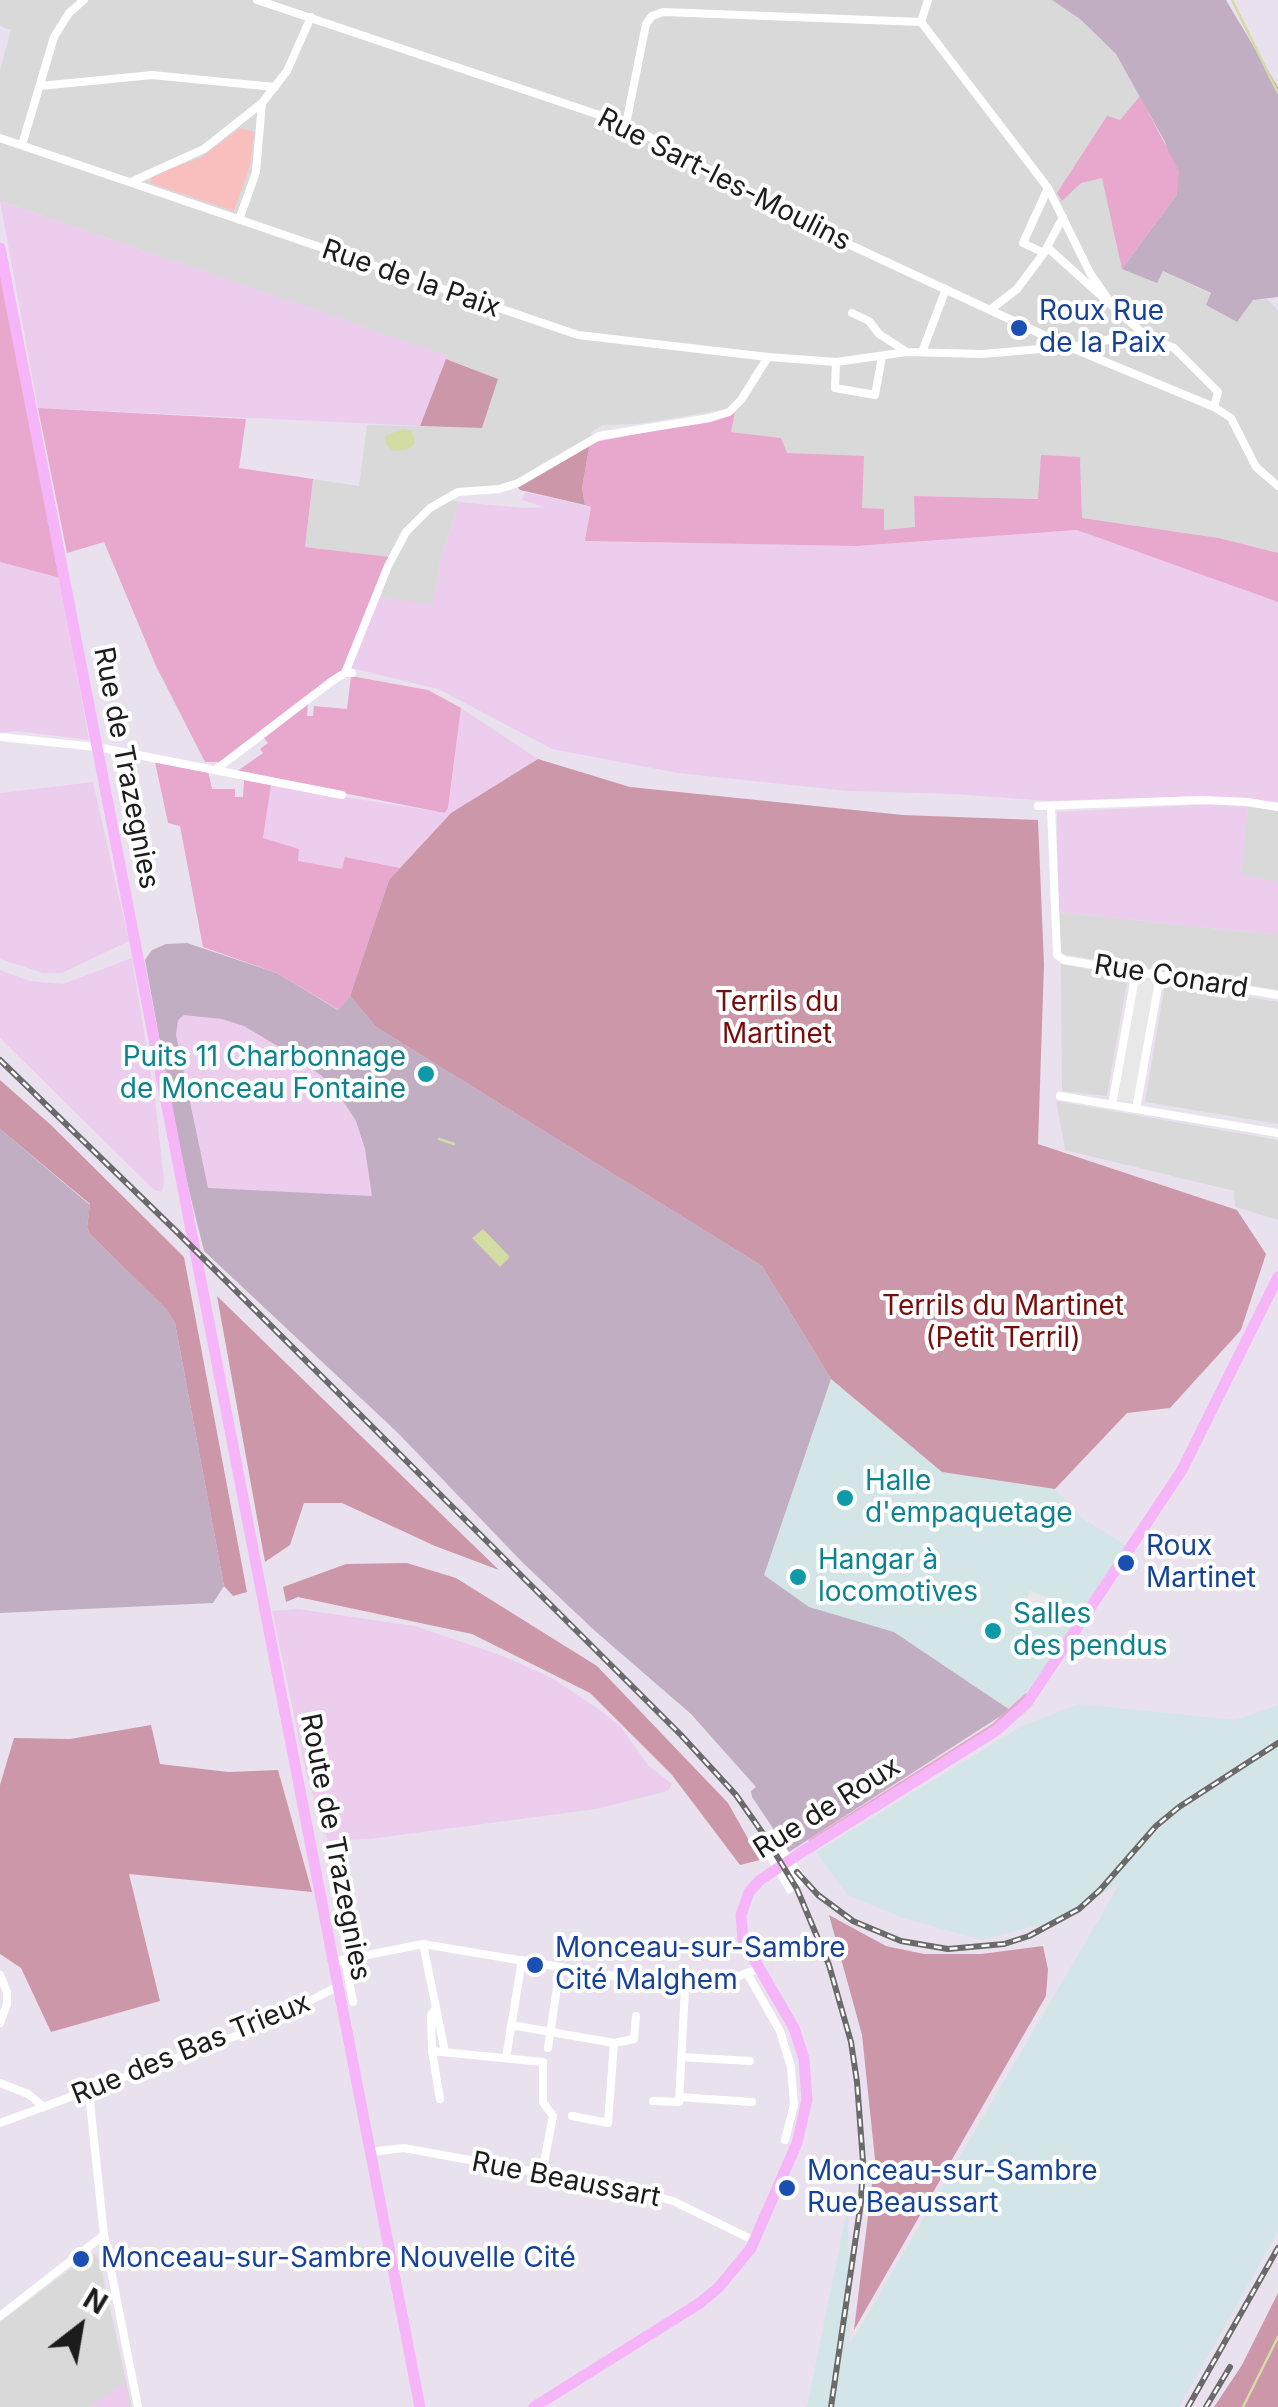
<!DOCTYPE html>
<meta charset="utf-8">
<style>
body{margin:0}
#map{position:relative;width:1278px;height:2407px;overflow:hidden;background:#e9e2ee;font-family:Inter,sans-serif}
canvas{display:block}
.north{position:absolute;left:30px;top:2277px;width:100px;height:100px;-webkit-text-stroke:8px #fff;paint-order:stroke;rotate:31deg;font-size:28px;font-weight:700;line-height:40px;text-align:center;color:#1c1c1c}
.north::after{content:'';display:block;margin:auto;width:35px;height:45px;background:#1c1c1c;clip-path:polygon(50% 0,100% 100%,50% 72%,0 100%)}
</style>
<div id="map">
<canvas width="1278" height="2407"></canvas>
<div class="north">N</div>
</div>
<script>
const ctx = document.querySelector('canvas').getContext('2d');
ctx.lineJoin = 'round';
function fillPath(path, color) { ctx.fillStyle = color; ctx.fill(path, 'evenodd'); }
const toPath = rows => new Path2D(rows.map(r => 'M' + r).join(''));
function strokePath(path, color, width, dash) { ctx.strokeStyle = color; ctx.lineWidth = width; ctx.lineCap = dash ? 'butt' : 'round'; ctx.setLineDash(dash || []); ctx.stroke(path); }
function write(font, color, halo, rows, align = 'center') {
  ctx.font = font + ' Inter,sans-serif'; ctx.lineWidth = 8; ctx.setLineDash([]); ctx.textBaseline = 'middle'; ctx.strokeStyle = halo; ctx.fillStyle = color; for (const [text, x, y, turn = 0] of rows) {
    ctx.save(); ctx.translate(x, y); ctx.rotate((+turn || 0) * Math.PI / 180); ctx.textAlign = isNaN(turn) ? turn : align; if (halo) ctx.strokeText(text, 0, 0); ctx.fillText(text, 0, 0); ctx.restore();
  }
}
fillPath(toPath([
 [0,0,1052,0,1080,19,1116,54,1140,96,1120,120,1069,197,1081,182,1102,177,1162,271,1211,294,1236,321,1253,300,1267,299,1278,310,1278,553,1219,538,1082,518,1080,458,1039,499,915,496,915,527,884,530,862,509,786,454,781,438,730,432,735,412,723,410,637,424,603,425,591,432,593,437,520,481,498,487,467,489,431,505,409,523,390,557,305,547,313,479,359,486,367,425,482,428,498,379,446,359,447,356,0,201,0,70,11,30,0,26],
 [448,499,459,502,441,558,433,605,378,597,391,565,417,521],
 [1248,807,1278,811,1278,882,1240,876],
 [1058,912,1278,935,1278,990,1061,954],
 [1061,964,1128,976,1107,1096,1062,1091],
 [1165,983,1278,1002,1278,1124,1145,1102],
 [1056,1101,1278,1140,1278,1220,1235,1207,1234,1191,1065,1150],
 [90,2254,96,2254,99,2259,132,2407,0,2407,0,2322]
]), '#d9d9da');
fillPath(toPath([
 [831,1379,942,1472,1055,1489,1082,1518,1125,1545,1042,1673,1010,1710,894,1632,809,1607,763,1575],
 [1079,1704,1236,1720,1278,1705,1278,2232,1179,2407,807,2407,848,2205,850,2344,1120,1883,1062,1919,982,1940,903,1918,847,1895,816,1852,1022,1726]
]), '#d4e5e7');
fillPath(toPath([
 [1052,0,1226,0,1278,87,1278,297,1253,300,1237,322,1206,305,1211,293,1163,271,1157,283,1122,269,1177,194,1165,142,1116,54,1080,19],
 [187,943,277,973,338,1010,350,996,376,1027,762,1266,831,1379,764,1575,809,1607,894,1632,1010,1710,789,1852,752,1797,751,1791,756,1787,691,1714,594,1630,523,1563,398,1433,204,1251,182,1162,145,960,152,950,166,944],
 [0,1129,90,1205,87,1227,90,1234,167,1310,175,1323,224,1586,213,1603,0,1613]
]), '#c1aec2');
fillPath(toPath([
 [0,201,448,356,420,426,38,408],
 [525,492,591,507,586,541,856,546,1077,530,1278,602,1278,802,1200,796,1048,801,954,794,847,791,678,773,552,749,438,689,351,668,378,597,433,604,441,558,459,502,525,508,544,507,522,500],
 [0,562,60,578,89,740,17,731,0,733],
 [461,708,538,759,451,813,400,868,346,857,342,870,297,861,263,839,271,785,445,813,448,808],
 [93,782,129,941,62,973,43,973,0,959,0,793],
 [1213,804,1248,807,1241,875,1278,882,1278,935,1058,912,1057,812],
 [132,958,155,1099,164,1181,162,1192,154,1190,0,1038,0,970,30,981,63,984],
 [184,1015,222,1019,244,1026,301,1060,323,1077,340,1096,356,1121,365,1149,372,1196,208,1188,176,1035,178,1020],
 [298,1609,415,1626,503,1656,552,1678,601,1711,621,1727,648,1765,672,1784,668,1791,596,1809,370,1839,328,1841,307,1777,272,1611],
 [125,2381,129,2407,90,2407]
]), '#edcded');
fillPath(toPath([
 [1140,96,1179,171,1177,194,1122,269,1102,178,1081,183,1062,201,1057,193,1107,116,1120,120],
 [0,273,60,578,0,562],
 [38,408,246,419,239,468,313,479,305,547,390,557,343,669,220,762,205,762,156,666,104,542,67,553],
 [735,412,731,432,781,438,787,453,864,456,862,508,884,509,884,530,915,527,914,496,1038,499,1041,455,1080,457,1082,518,1219,538,1278,553,1278,602,1077,530,856,546,585,541,591,507,585,505,582,488,590,443,729,416],
 [351,676,428,690,461,708,448,808,445,813,236,772,263,753,260,749,268,743,264,738,308,703,307,716,313,716,314,706,347,709],
 [155,762,208,771,212,789,235,789,235,797,243,797,244,780,271,785,263,838,299,849,298,861,342,869,345,857,400,868,389,880,350,996,339,1010,277,973,203,947,180,826,168,823],
 [1026,1693,1028,1695,994,1726,810,1842,808,1840,992,1724]
]), '#e8a7cc');
fillPath(toPath([
 [446,359,498,379,482,428,420,426],
 [590,443,582,488,585,505,520,490,517,486],
 [538,759,630,787,903,815,1038,820,1044,965,1038,1144,1237,1210,1266,1254,1241,1330,1170,1408,1127,1413,1055,1489,942,1472,831,1379,762,1266,376,1027,350,996,389,880,451,813],
 [0,1080,51,1125,184,1257,247,1592,233,1596,224,1586,175,1323,167,1310,90,1234,87,1227,90,1204,0,1129],
 [217,1296,470,1542,499,1570,435,1546,342,1503,304,1503,290,1545,265,1562],
 [407,1563,456,1578,597,1666,728,1803,760,1860,740,1865,672,1775,590,1693,472,1634,298,1597,286,1602,283,1587,346,1564],
 [151,1725,160,1764,228,1772,278,1770,312,1892,129,1874,160,2001,51,2032,21,1968,0,1954,0,1785,14,1738,70,1739],
 [829,1915,886,1946,924,1954,981,1954,1043,1946,1048,1969,1046,1996,854,2330,875,2159,862,2035],
 [1278,2293,1278,2407,1214,2407,1242,2365]
]), '#cd97aa');
fillPath(toPath([
 [240,128,254,132,250,165,234,211,150,183,152,175,200,158]
]), '#f9bebe');
fillPath(toPath([
 [1138,980,1155,983,1135,1102,1117,1099],
 [1030,1591,1076,1609,1063,1628,1022,1612]
]), '#e8e8e8');
fillPath(toPath([
 [403,429,412,431,415,443,408,449,393,451,385,443,385,436],
 [483,1229,510,1257,500,1267,472,1238]
]), '#d3dca2');
fillPath(toPath([
 [772,1829,809,1881,788,1894,756,1840]
]), '#fff');
strokePath(toPath([
 [1232,0,1278,93],
 [439,1139,454,1144],
 [1243,2407,1278,2337]
]), '#d3dca2', 2.5);
strokePath(toPath([
 [257,0,626,124,831,236,1067,346,1214,407,1231,418,1256,467,1278,486],
 [921,22,928,0],
 [40,86,152,75,275,87],
 [626,124,646,24,652,16,663,12,921,22,1048,188,1090,273,1108,299],
 [0,138,578,335,768,357,836,362,907,352,982,354,1087,345,1127,335,1147,337,1174,348,1218,392,1214,407],
 [22,145,54,37,69,13,84,0],
 [131,182,204,149,262,103],
 [239,220,256,172,262,103,287,71,311,17],
 [1048,248,1147,337],
 [1044,253,1023,243,1048,188],
 [990,310,1017,289,1044,253,1063,217],
 [852,313,869,321,879,334,907,352],
 [922,352,946,289],
 [836,362,835,388,875,395,882,357],
 [345,673,388,566,406,532,430,508,458,492,499,489,518,483,599,436,710,418,729,412,741,400,768,357],
 [0,737,97,747,342,795],
 [218,768,332,681,345,673,352,673],
 [1038,806,1202,800,1248,802,1278,807],
 [1051,807,1057,955,1064,960,1278,995],
 [1060,1096,1278,1133],
 [1112,1105,1136,972],
 [1136,1109,1160,976],
 [423,1944,445,2052],
 [345,1959,353,2002],
 [332,1962,423,1944,685,1988,708,1987,758,1969],
 [747,1973,780,2031,791,2067,794,2105,785,2140],
 [0,1975,7,1992,7,2004,0,2023],
 [436,2008,431,2015,432,2051,440,2099],
 [511,2025,614,2043,608,2123,572,2116],
 [614,2043,634,2039,636,2016],
 [548,2048,560,1967],
 [432,2051,543,2062,543,2102,553,2116,542,2173],
 [681,2057,750,2061],
 [506,2058,522,1960],
 [0,2083,28,2094,44,2107],
 [89,2093,104,2235,138,2407],
 [679,2097,752,2102],
 [653,2101,679,2102,685,1988],
 [0,2123,252,2030,337,1987],
 [370,2152,404,2148,627,2189,673,2201,755,2241],
 [0,2316,104,2235]
]), '#fff', 8);
strokePath(toPath([
 [0,248,420,2407],
 [534,2407,700,2303,719,2287,751,2248,797,2143,807,2100,804,2059,794,2028,743,1940,741,1915,749,1892,760,1880,802,1852,997,1730,1027,1703,1182,1470,1278,1277]
]), '#f7b5f9', 11);
const rail = toPath([
 [0,1060,177,1232,681,1735,736,1795,764,1835,797,1889,829,1965,851,2042,857,2082,863,2162,861,2202,831,2407],
 [797,1872,818,1895,853,1921,901,1941,948,1949,1004,1944,1029,1936,1079,1909,1100,1890,1156,1826,1179,1807,1278,1743],
 [1188,2407,1278,2248],
 [1206,2407,1230,2367]
]);
strokePath(rail, '#6a6a6a', 6);
strokePath(rail, '#fff', 2.5, [8]);
for (const [x, y, r, color] of [
 [1019,328,10,"#1a4fb4"],
 [426,1074,10,"#0f9aa8"],
 [845,1498,10,"#0f9aa8"],
 [1126,1563,10,"#1a4fb4"],
 [798,1577,10,"#0f9aa8"],
 [993,1631,10,"#0f9aa8"],
 [535,1965,10,"#1a4fb4"],
 [787,2188,10,"#1a4fb4"],
 [81,2259,10,"#1a4fb4"]
]) { const dot = new Path2D(); dot.arc(x, y, r, 0, 2 * Math.PI); ctx.fillStyle = color; ctx.fill(dot); strokePath(dot, '#fff', 4); }
write('28px', '#1c1c1c', '#fff', [
 ["Rue Sart-les-Moulins",724,180,27],
 ["Rue de la Paix",411,279,19],
 ["Rue de Trazegnies",126,768,79],
 ["Rue Conard",1171,977,9],
 ["Rue de Roux",827,1808,-32],
 ["Route de Trazegnies",335,1847,79],
 ["Rue des Bas Trieux",191,2049,-22],
 ["Rue Beaussart",566,2180,11]
]);
write('28px', '#164399', '#fff', [
 ["Roux Rue",1039,312],
 ["de la Paix",1039,344],
 ["Roux",1146,1547],
 ["Martinet",1146,1579],
 ["Monceau-sur-Sambre",555,1949],
 ["Cité Malghem",555,1981],
 ["Monceau-sur-Sambre",807,2172],
 ["Rue Beaussart",807,2204],
 ["Monceau-sur-Sambre Nouvelle Cité",101,2259]
], 'left');
write('28px', '#790d0c', '#fff', [
 ["Terrils du",777,1003],
 ["Martinet",777,1035],
 ["Terrils du Martinet",1003,1307],
 ["(Petit Terril)",1003,1339]
]);
write('28px', '#0d838f', '#fff', [
 ["Puits 11 Charbonnage",406,1058,"right"],
 ["de Monceau Fontaine",406,1090,"right"],
 ["Halle",865,1482],
 ["d'empaquetage",865,1514],
 ["Hangar à",818,1561],
 ["locomotives",818,1593],
 ["Salles",1013,1615],
 ["des pendus",1013,1647]
], 'left');
</script>
